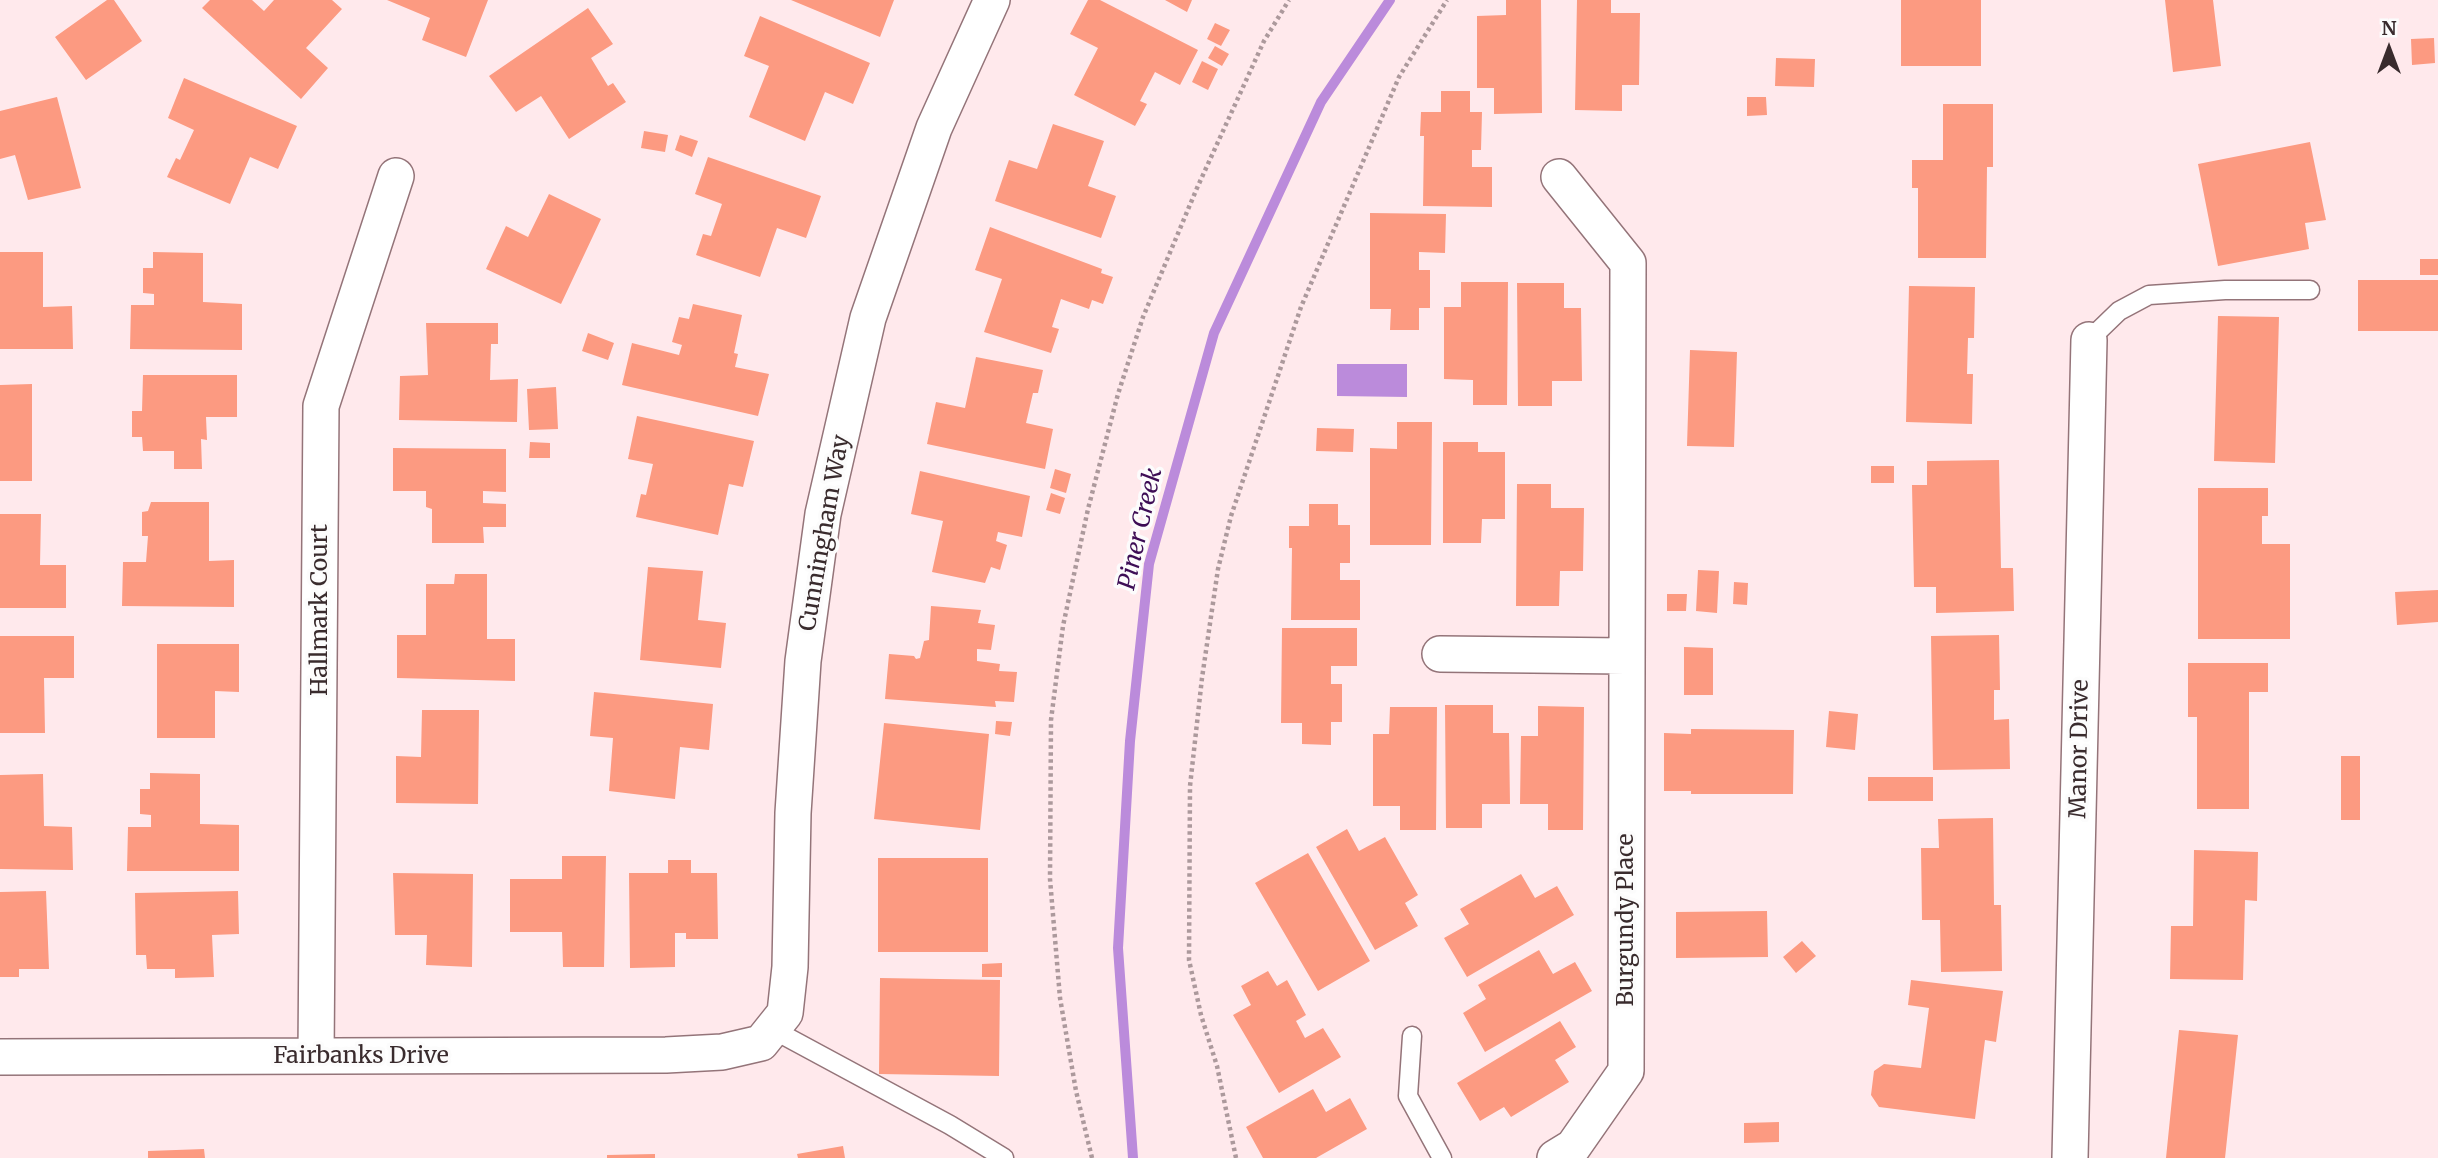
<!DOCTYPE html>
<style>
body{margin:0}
#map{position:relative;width:2438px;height:1158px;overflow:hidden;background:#ffe9ec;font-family:Merriweather,serif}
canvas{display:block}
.north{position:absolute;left:2354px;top:14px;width:70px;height:70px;-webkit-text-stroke:5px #fcfcfc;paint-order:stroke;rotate:0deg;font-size:19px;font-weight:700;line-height:28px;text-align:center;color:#392b2d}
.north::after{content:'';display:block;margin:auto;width:24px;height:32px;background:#392b2d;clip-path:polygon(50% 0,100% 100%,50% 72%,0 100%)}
</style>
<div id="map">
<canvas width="2438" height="1158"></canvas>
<div class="north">N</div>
</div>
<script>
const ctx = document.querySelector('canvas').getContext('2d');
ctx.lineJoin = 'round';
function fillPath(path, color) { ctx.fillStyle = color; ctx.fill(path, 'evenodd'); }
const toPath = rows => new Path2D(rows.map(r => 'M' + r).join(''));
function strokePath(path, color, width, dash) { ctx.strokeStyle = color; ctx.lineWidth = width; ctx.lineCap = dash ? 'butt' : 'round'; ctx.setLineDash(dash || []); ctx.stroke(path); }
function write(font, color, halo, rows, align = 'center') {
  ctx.font = font + ' Merriweather,serif'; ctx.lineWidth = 7; ctx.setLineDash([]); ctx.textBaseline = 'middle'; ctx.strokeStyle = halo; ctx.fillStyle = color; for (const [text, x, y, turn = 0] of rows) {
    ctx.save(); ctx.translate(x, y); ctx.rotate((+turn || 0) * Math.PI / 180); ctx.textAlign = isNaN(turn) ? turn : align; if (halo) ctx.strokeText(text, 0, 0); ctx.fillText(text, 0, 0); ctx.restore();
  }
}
fillPath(toPath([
 [1337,364,1407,364,1407,397,1337,396]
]), '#bb8bdb');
strokePath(toPath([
 [1133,1158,1118,948,1130,741,1149,564,1214,333,1321,102,1390,0]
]), '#bb8bdb', 10);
fillPath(toPath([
 [107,0,114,0,142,41,86,80,55,37],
 [210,0,252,0,264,11,274,0,332,0,342,9,306,48,328,68,301,99,202,8],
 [387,0,488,0,466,57,422,40,430,18],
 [791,0,894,0,880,37],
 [1088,0,1100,0,1198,50,1180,85,1155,72,1140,101,1147,104,1135,126,1074,95,1098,48,1070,34],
 [1165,0,1192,0,1187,12],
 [1506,0,1541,0,1542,113,1494,114,1494,88,1477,88,1477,16,1506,15],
 [1577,0,1611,0,1611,13,1640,13,1639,85,1622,85,1622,111,1575,110],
 [1901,0,1981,0,1981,66,1901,66],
 [2165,0,2213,0,2221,66,2173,72],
 [588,8,613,44,591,58,608,86,613,83,626,102,569,139,541,96,516,112,489,76],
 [760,16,870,63,853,104,825,92,805,141,749,117,769,66,744,56],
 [1215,23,1230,30,1221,46,1207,39],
 [2434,38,2435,63,2412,65,2411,39],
 [1215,46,1229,54,1222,66,1208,58],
 [1776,58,1815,59,1814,87,1775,86],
 [1202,61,1218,69,1208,90,1192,82],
 [184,78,297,126,278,169,250,157,230,204,167,177,176,158,180,160,194,130,168,118],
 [1441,91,1470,91,1470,112,1482,112,1481,150,1472,150,1472,167,1492,167,1492,207,1423,206,1424,136,1420,136,1421,112,1441,112],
 [57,97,81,188,28,200,15,155,0,159,0,111],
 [1747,97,1766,97,1767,115,1747,116],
 [1943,104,1993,104,1993,167,1987,167,1986,258,1918,258,1918,188,1912,188,1912,160,1943,160],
 [1053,124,1104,141,1088,186,1116,196,1101,238,995,201,1009,160,1037,169],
 [644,131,668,135,665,152,641,148],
 [680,135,698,141,692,157,675,150],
 [2310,142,2326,220,2305,223,2309,249,2218,266,2198,164],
 [708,157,821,196,806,238,777,228,760,277,696,255,703,234,711,236,722,204,695,194],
 [549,194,601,219,561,304,486,269,506,226,528,237],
 [1370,213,1446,214,1445,253,1419,252,1419,270,1430,270,1430,308,1419,308,1419,330,1390,330,1391,309,1370,309],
 [990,227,1102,269,1101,273,1113,277,1103,304,1092,300,1089,309,1061,299,1052,327,1059,329,1051,353,984,332,1002,279,975,270],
 [0,252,43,252,43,307,72,306,73,349,0,349],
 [153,252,203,253,203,302,242,304,242,350,130,349,131,305,154,305,154,294,143,293,143,268,153,268],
 [2420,259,2438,259,2438,275,2420,275],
 [2358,280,2438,280,2438,331,2358,331],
 [1461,282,1508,282,1507,405,1473,405,1473,380,1444,379,1444,307,1461,307],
 [1517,283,1564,283,1564,308,1581,308,1582,381,1552,381,1552,406,1518,406],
 [1909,286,1975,287,1974,338,1968,338,1967,374,1973,374,1972,424,1906,422],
 [693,304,742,315,734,353,738,354,735,367,769,374,758,416,622,385,632,343,679,355,682,345,672,342,679,317,689,319],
 [2218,316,2279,317,2275,463,2214,461],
 [426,323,498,323,498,344,491,344,490,380,518,379,517,422,399,420,400,376,428,375],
 [588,333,614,343,608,360,582,351],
 [1690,350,1737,352,1734,447,1687,446],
 [976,357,1043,370,1038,393,1033,393,1026,423,1053,429,1045,469,927,444,936,402,965,408],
 [143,375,237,375,237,417,206,417,207,440,201,439,202,469,174,469,174,451,143,451,142,437,132,437,132,411,142,411],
 [32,384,32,481,0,481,0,385],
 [556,387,558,429,529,430,527,389],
 [637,416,754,441,743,487,729,484,718,535,636,517,641,494,646,495,653,464,628,459],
 [1397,422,1432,422,1431,545,1370,545,1370,448,1397,449],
 [1317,428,1354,429,1353,452,1316,451],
 [530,442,550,443,550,458,529,458],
 [1443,442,1478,442,1478,452,1505,452,1505,519,1482,519,1481,543,1443,543],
 [393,448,506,449,506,492,483,491,483,503,506,504,506,527,483,527,484,543,432,543,432,509,426,507,426,491,393,491],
 [1999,460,2001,568,2013,568,2014,611,1936,613,1936,587,1914,587,1912,485,1927,485,1927,461],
 [1871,466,1894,466,1894,483,1871,483],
 [1055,469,1071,474,1066,493,1050,488],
 [920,471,1030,496,1022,537,998,532,996,541,1007,545,1000,570,991,567,985,583,932,572,943,521,911,514],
 [1517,484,1551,484,1551,508,1584,508,1583,571,1560,571,1559,606,1516,606],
 [2198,488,2268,488,2268,516,2262,516,2262,544,2290,544,2290,639,2198,639],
 [1051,493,1065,498,1060,514,1046,510],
 [151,502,209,502,209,561,234,560,234,607,122,606,123,562,146,562,148,536,142,536,142,512,148,511],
 [1309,504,1338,504,1338,525,1350,525,1350,563,1340,563,1340,580,1360,580,1360,620,1291,620,1292,548,1289,548,1289,526,1309,526],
 [0,514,41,514,40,565,66,565,66,608,0,608],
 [648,567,703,571,698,620,726,623,721,668,640,660],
 [1698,570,1719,571,1717,613,1696,611],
 [455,574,487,574,487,639,515,639,515,681,397,678,397,635,426,635,426,584,454,584],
 [1734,582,1748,583,1747,605,1733,604],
 [2438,590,2438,622,2397,625,2395,592],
 [1667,594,1687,594,1686,611,1667,611],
 [931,606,981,610,978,623,995,625,991,650,977,649,977,661,1000,664,999,671,1017,672,1014,702,995,701,996,707,885,699,889,654,914,656,916,659,920,658,924,641,929,640],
 [1282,628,1357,628,1357,666,1331,666,1331,684,1342,684,1342,722,1331,722,1331,745,1302,744,1302,723,1281,723],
 [1999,635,2000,690,1994,690,1994,720,2009,719,2010,769,1933,770,1931,636],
 [0,636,74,636,74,678,44,678,45,733,0,733],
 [157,644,239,644,239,692,215,691,215,738,157,738],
 [1684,647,1713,648,1713,695,1684,695],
 [2188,663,2268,663,2268,692,2249,692,2249,809,2197,809,2197,717,2188,717],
 [594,692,713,704,709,750,680,747,675,799,609,791,613,738,590,736],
 [1445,705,1493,705,1493,733,1509,733,1510,804,1482,804,1482,828,1446,828],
 [1538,706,1584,707,1583,830,1548,830,1548,804,1520,804,1521,736,1538,736],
 [1390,707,1437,707,1436,830,1400,830,1400,806,1373,806,1373,734,1389,734],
 [422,710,479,710,478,804,396,803,396,756,421,757],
 [1829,711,1858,714,1855,750,1826,747],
 [996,721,1012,722,1010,736,995,734],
 [884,723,989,734,980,830,874,819],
 [1691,729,1794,730,1793,794,1691,794,1691,791,1664,791,1664,733,1691,734],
 [2341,756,2360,756,2360,820,2341,820],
 [150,773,200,774,200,824,239,825,239,871,127,871,128,827,151,827,151,815,140,814,140,789,150,789],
 [43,774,44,826,72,827,73,870,0,869,0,775],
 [1868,777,1933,777,1933,801,1868,801],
 [1993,818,1994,905,2001,905,2002,971,1941,972,1940,920,1922,920,1921,848,1939,848,1938,819],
 [1347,829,1359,851,1385,837,1418,895,1405,903,1418,926,1375,950,1316,847],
 [2194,850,2258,852,2257,901,2245,900,2243,980,2170,979,2171,926,2193,926],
 [1308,853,1370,961,1318,991,1255,883],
 [562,856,606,856,604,967,563,967,562,932,510,932,510,879,562,879],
 [878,858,988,858,988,952,878,952],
 [668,860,691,860,691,873,717,873,718,939,686,939,686,933,675,933,675,967,630,968,629,873,668,873],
 [393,873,473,874,472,967,426,965,427,935,395,935],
 [1521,874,1535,898,1557,886,1574,915,1467,977,1444,938,1469,924,1460,909],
 [46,891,49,969,19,969,19,977,0,977,0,892],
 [238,891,239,934,212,935,214,977,175,978,175,969,147,969,146,955,136,955,135,893],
 [1767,911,1768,957,1676,958,1676,912],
 [1802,941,1816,956,1796,973,1783,957],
 [1539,950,1553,974,1575,962,1592,991,1485,1052,1463,1013,1486,999,1478,985],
 [1002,963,1002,977,982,977,982,964],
 [1268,971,1277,986,1287,980,1306,1015,1296,1021,1305,1038,1323,1028,1341,1057,1279,1093,1233,1015,1251,1005,1241,986],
 [880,978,1000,980,999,1076,879,1074],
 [1911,980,2003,991,1996,1042,1985,1040,1975,1119,1879,1107,1871,1095,1874,1071,1884,1064,1921,1068,1929,1008,1908,1005],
 [1560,1021,1576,1047,1555,1060,1569,1082,1511,1117,1504,1107,1480,1121,1457,1083],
 [2179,1030,2238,1035,2225,1158,2166,1158],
 [1313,1089,1326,1112,1350,1098,1367,1129,1316,1158,1263,1158,1246,1127],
 [1779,1122,1779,1142,1744,1143,1744,1123],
 [843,1146,845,1158,798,1158,797,1154],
 [204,1149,205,1158,148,1158,148,1151],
 [655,1154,655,1158,607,1158,607,1155]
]), '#fc9a81');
const service = toPath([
 [2089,340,2119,311,2149,295,2225,290,2310,290],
 [772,1029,950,1125,1004,1158],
 [1412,1036,1408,1096,1442,1158]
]);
const minor = toPath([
 [1440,654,1625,656],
 [316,1055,321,406,396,176],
 [0,1057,666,1055,722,1052,761,1043,785,1013,790,967,793,813,803,661,823,514,868,318,934,128,992,0],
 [1555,1158,1573,1147,1626,1071,1628,263,1559,177],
 [2070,1158,2089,340]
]);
strokePath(service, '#947479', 21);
strokePath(minor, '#947479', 38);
strokePath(toPath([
 [1092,1158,1076,1091,1060,998,1050,879,1051,720,1063,626,1088,509,1118,394,1143,317,1197,188,1264,41,1289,0],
 [1236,1158,1217,1066,1201,1015,1189,960,1190,786,1202,678,1218,569,1231,516,1301,307,1399,77,1447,0]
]), '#ac999c', 4.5, [3.5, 3.5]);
strokePath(service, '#fff', 18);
strokePath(minor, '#fff', 35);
write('23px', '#392b2d', '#fcfcfc', [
 ["Cunningham Way",825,533,-80],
 ["Hallmark Court",320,610,-90],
 ["Manor Drive",2080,749,-89],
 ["Burgundy Place",1626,920,-90],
 ["Fairbanks Drive",361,1056]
]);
write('italic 24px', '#3d0d55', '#fcfcfc', [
 ["Piner Creek",1141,529,-77]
]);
</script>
